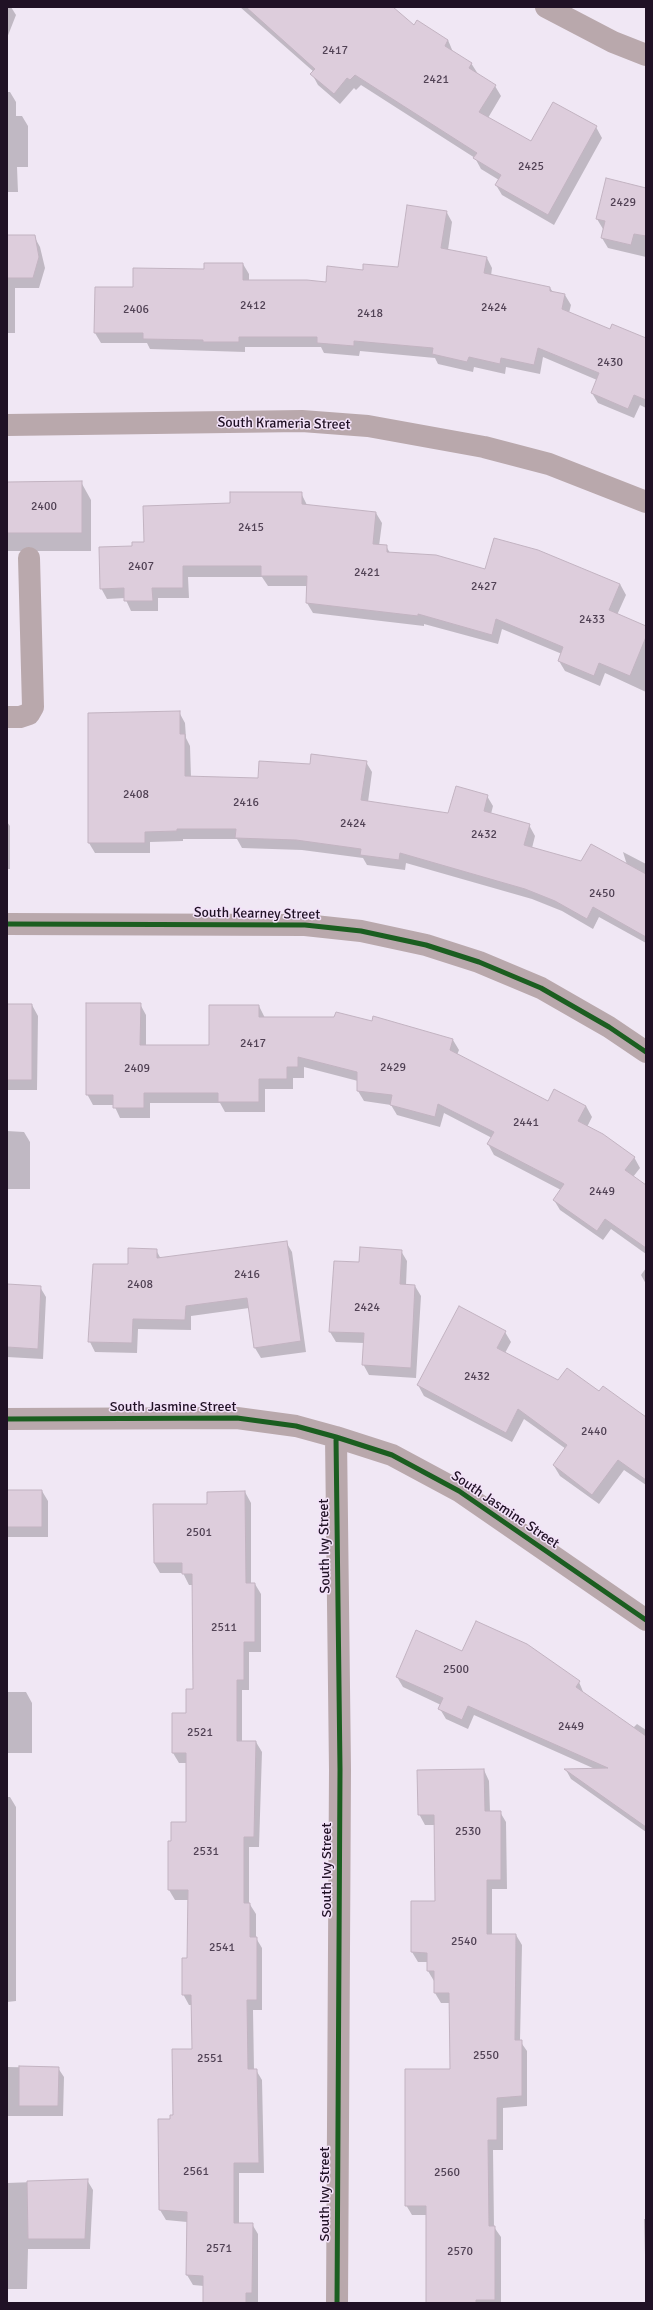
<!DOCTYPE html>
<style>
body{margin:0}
#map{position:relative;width:653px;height:2310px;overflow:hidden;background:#f0e7f4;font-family:Signika,sans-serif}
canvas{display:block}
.frame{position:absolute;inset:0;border:8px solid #201125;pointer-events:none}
</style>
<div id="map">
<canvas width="653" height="2310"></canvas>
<div class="frame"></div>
</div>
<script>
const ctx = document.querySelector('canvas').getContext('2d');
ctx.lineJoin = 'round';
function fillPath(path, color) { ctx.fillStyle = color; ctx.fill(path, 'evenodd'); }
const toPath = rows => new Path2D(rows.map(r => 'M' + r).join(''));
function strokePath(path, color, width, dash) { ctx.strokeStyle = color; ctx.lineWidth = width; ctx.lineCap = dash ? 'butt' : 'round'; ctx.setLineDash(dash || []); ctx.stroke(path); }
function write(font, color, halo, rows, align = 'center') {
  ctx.font = font + ' Signika,sans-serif'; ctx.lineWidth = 3; ctx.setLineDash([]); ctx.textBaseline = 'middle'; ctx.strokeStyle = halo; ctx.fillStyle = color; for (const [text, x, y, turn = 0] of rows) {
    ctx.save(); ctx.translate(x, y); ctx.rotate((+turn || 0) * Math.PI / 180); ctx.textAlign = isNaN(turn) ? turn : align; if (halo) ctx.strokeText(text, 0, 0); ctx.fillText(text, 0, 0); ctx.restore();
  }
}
fillPath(toPath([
 [7,7,11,7,16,15,7,38],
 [240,7,391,7,414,26,448,40,453,52,471,63,478,74,495,86,501,96,488,118,531,142,596,127,602,138,554,225,502,195,496,185,499,180,481,169,475,158,361,85,356,90,354,88,340,104,318,85,312,74,314,72],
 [7,92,10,92,16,102,16,116,22,116,28,126,28,167,17,167,18,192,7,192],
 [646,186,646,257,608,248,602,238,603,229,597,219,645,189],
 [446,211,452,222,448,250,487,258,492,268,491,276,550,288,553,292,565,295,571,305,569,313,611,330,646,339,646,408,640,405,634,418,598,403,592,393,597,380,543,357,540,374,506,367,505,374,474,367,473,372,438,364,435,358,360,351,359,356,324,353,321,347,245,347,245,352,150,349,147,343,101,343,95,333,134,288,205,270,243,264,249,274,249,281,327,284,364,271,399,268],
 [7,236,34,236,40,247,45,268,39,288,15,288,15,333,7,333],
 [81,482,91,500,91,551,7,551,7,483],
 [301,493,307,505,376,513,382,523,379,546,386,546,390,553,486,570,620,584,626,595,617,615,646,627,646,692,605,673,600,686,565,671,559,661,562,654,502,629,498,644,424,624,424,626,313,613,307,603,308,586,268,586,262,577,188,577,189,598,158,598,158,611,131,611,125,598,107,599,101,588,133,547,232,504],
 [179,712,185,723,186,738,190,746,191,777,259,779,311,765,366,762,372,772,368,802,448,814,487,796,493,806,491,814,529,825,535,836,532,848,581,863,627,865,623,852,646,864,646,943,599,917,593,929,562,911,532,899,406,863,405,870,367,865,363,858,302,850,242,848,237,839,183,839,183,841,150,842,150,853,95,853,89,843],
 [7,822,10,826,10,869,7,869],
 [140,1004,146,1015,146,1046,210,1046,259,1006,265,1018,453,1040,459,1050,457,1055,548,1102,586,1106,592,1117,587,1127,634,1157,640,1168,633,1177,646,1186,646,1254,611,1229,603,1240,560,1210,554,1200,561,1190,494,1155,488,1144,492,1138,444,1113,440,1127,397,1115,391,1105,364,1101,358,1091,358,1081,304,1067,304,1078,293,1078,293,1089,265,1089,265,1112,225,1112,220,1103,150,1103,150,1118,120,1118,114,1105,93,1105,87,1094],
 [7,1005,32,1005,38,1016,37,1090,7,1090],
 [7,1131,24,1132,30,1142,30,1189,7,1189],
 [286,1242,292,1252,306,1352,261,1358,255,1348,249,1308,191,1316,191,1330,138,1329,137,1353,95,1352,90,1342,129,1266,156,1250,161,1259],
 [401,1251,407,1261,406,1285,415,1286,421,1296,416,1378,369,1375,363,1364,364,1343,336,1342,330,1332,360,1263],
 [646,1268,646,1284,641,1275],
 [7,1285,40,1287,46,1297,43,1359,7,1357],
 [505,1332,511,1342,505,1353,558,1381,599,1393,646,1419,646,1485,624,1470,599,1504,560,1476,554,1466,566,1449,524,1419,512,1442,424,1396,418,1385],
 [42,1491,48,1501,48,1537,7,1537,7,1496],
 [245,1492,251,1503,251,1584,255,1584,261,1594,261,1652,249,1652,249,1690,242,1690,242,1742,256,1742,262,1752,259,1847,249,1847,249,1903,256,1914,256,1938,262,1948,262,2010,253,2010,254,2070,256,2070,262,2080,264,2173,239,2173,239,2224,252,2224,258,2234,258,2303,204,2303,204,2286,193,2285,187,2275,187,2222,166,2220,160,2210,171,2120,193,2050,193,2005,189,2005,183,1994,188,1959,189,1900,175,1900,169,1890,187,1823,187,1763,179,1763,173,1753,173,1714,187,1714,194,1690,193,1585,189,1585,183,1573,160,1573,154,1563,208,1505],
 [463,1652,579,1682,584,1694,633,1728,637,1724,646,1730,646,1832,571,1779,566,1770,595,1769,474,1715,468,1729,446,1719,440,1709,441,1705,403,1687,397,1677],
 [7,1692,26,1692,32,1703,32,1753,7,1753],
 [484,1770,489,1781,490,1812,500,1812,506,1822,507,1889,492,1889,492,1935,516,1935,522,1945,520,2041,527,2051,527,2106,503,2108,503,2150,493,2150,494,2227,501,2237,501,2303,427,2303,427,2215,412,2215,406,2205,451,2070,450,2003,441,2003,435,1993,434,1981,428,1971,428,1962,418,1962,412,1952,436,1902,435,1825,425,1825,419,1814],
 [7,1797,10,1797,16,1807,16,2001,7,2002],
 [7,2067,58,2068,64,2077,63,2116,7,2116],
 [87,2180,93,2190,90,2249,28,2249,27,2289,7,2289,7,2183],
 [644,2219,646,2219,646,2291]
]), '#0003');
const building = toPath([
 [246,7,393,7,414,25,417,20,448,40,445,46,472,63,469,68,496,85,479,112,531,141,553,102,597,126,548,215,495,185,501,175,473,158,477,153,355,75,350,80,347,78,334,94,310,74,315,69,246,7],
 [606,178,646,188,646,236,634,234,631,245,601,238,605,221,596,219,606,178],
 [407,205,447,211,441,248,487,257,484,273,550,287,550,291,565,294,562,309,610,329,612,324,646,338,646,400,634,395,628,409,591,393,599,373,538,348,534,365,501,358,500,364,469,357,467,362,432,354,433,348,354,341,354,346,317,343,317,337,239,337,239,342,203,342,203,340,143,339,143,333,94,333,95,287,133,287,133,268,204,269,204,263,243,263,243,280,307,280,326,282,327,266,363,270,363,264,398,267,407,205],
 [7,235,35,235,39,257,33,278,7,278,7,235],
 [82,481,82,533,7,533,7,482,82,481],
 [230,492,302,492,302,504,376,512,373,544,387,545,387,552,436,555,485,569,494,538,538,550,620,584,609,610,646,626,646,637,630,676,599,663,594,676,558,661,563,647,496,619,492,635,418,614,418,616,306,603,307,576,261,576,261,566,183,566,183,588,152,588,153,601,124,601,124,588,100,589,99,547,132,546,132,542,144,542,143,506,230,503,230,492],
 [180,711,180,734,185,734,185,776,258,778,259,761,310,764,311,754,367,761,361,800,448,813,456,786,488,795,484,811,530,824,524,845,581,861,591,844,646,874,646,937,593,907,587,919,555,901,525,889,400,853,399,860,360,855,361,849,296,840,235,838,236,829,177,829,177,831,145,832,145,843,88,843,88,713,180,711],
 [86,1003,141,1003,140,1045,209,1045,209,1005,259,1005,259,1017,334,1017,336,1012,372,1021,373,1016,453,1039,450,1050,548,1101,554,1089,586,1106,578,1121,603,1134,635,1157,625,1170,646,1185,646,1248,605,1219,597,1231,553,1200,564,1184,487,1144,494,1132,438,1104,435,1117,390,1105,392,1095,357,1091,357,1072,298,1057,298,1067,287,1067,287,1079,259,1079,259,1102,218,1102,218,1093,144,1093,144,1108,113,1108,113,1095,86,1095,86,1003],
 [7,1004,32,1004,32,1080,7,1080,7,1004],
 [287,1241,301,1341,254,1348,247,1298,186,1306,185,1320,133,1319,132,1343,88,1342,93,1264,128,1264,128,1248,157,1249,157,1258,287,1241],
 [360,1247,402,1250,400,1284,415,1285,411,1368,362,1365,364,1333,329,1332,334,1261,359,1262,360,1247],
 [7,1284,41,1286,38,1349,7,1347,7,1284],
 [459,1306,506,1331,497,1348,558,1380,567,1368,599,1391,603,1386,646,1417,646,1480,618,1460,592,1495,553,1465,567,1445,518,1409,506,1433,417,1385,459,1306],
 [7,1490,42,1490,42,1527,7,1527,7,1490],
 [245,1491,246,1583,255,1583,255,1642,244,1642,244,1680,237,1680,237,1741,256,1741,254,1837,244,1837,244,1903,250,1903,250,1937,257,1937,257,2000,247,2000,248,2069,257,2069,259,2163,234,2163,234,2223,253,2223,252,2293,246,2293,246,2303,203,2303,203,2276,186,2275,187,2212,159,2210,158,2119,170,2119,170,2115,173,2115,172,2049,192,2049,191,1995,182,1995,182,1958,187,1958,188,1890,168,1890,168,1841,171,1841,171,1822,186,1822,186,1753,172,1753,172,1713,186,1713,186,1689,193,1689,192,1574,182,1574,182,1563,154,1563,153,1504,207,1504,207,1492,245,1491],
 [476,1621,527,1644,580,1681,576,1687,646,1736,646,1827,564,1769,608,1768,468,1706,462,1720,438,1709,443,1698,396,1677,416,1630,462,1651,476,1621],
 [484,1769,485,1811,501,1811,501,1880,487,1880,487,1934,516,1934,515,2040,522,2040,522,2096,497,2098,497,2140,488,2140,489,2226,495,2226,495,2300,476,2300,476,2303,426,2303,426,2206,405,2206,405,2069,450,2069,449,1993,434,1993,434,1971,427,1971,427,1953,411,1952,411,1901,435,1901,434,1815,418,1815,417,1770,484,1769],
 [19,2066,59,2067,58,2106,19,2106,19,2066],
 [88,2179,85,2239,28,2239,27,2181,88,2179]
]);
fillPath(building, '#ddcddc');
strokePath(building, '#c2b3c1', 1);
strokePath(toPath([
 [546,7,613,42,646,55],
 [7,425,302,421,368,426,484,447,549,464,646,502],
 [7,717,20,717,29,714,33,707,29,558],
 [7,924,305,925,361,931,426,945,479,962,541,988,609,1027,646,1052],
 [7,1419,237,1418,296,1426,336,1437,392,1455,459,1491,646,1620],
 [336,1437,340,1770,337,2303]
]), '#b9a8ac', 22);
strokePath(toPath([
 [7,924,305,925,361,931,426,945,479,962,541,988,609,1027,646,1052],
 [7,1419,237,1418,296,1426,336,1437,392,1455,459,1491,646,1620],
 [336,1437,340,1770,337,2303]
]), '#1b5e20', 5);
write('12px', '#514255', null, [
 ["2417",335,51],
 ["2421",436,80],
 ["2425",531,167],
 ["2429",623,203],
 ["2412",253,306],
 ["2424",494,308],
 ["2406",136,310],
 ["2418",370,314],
 ["2430",610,363],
 ["2400",44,507],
 ["2415",251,528],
 ["2407",141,567],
 ["2421",367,573],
 ["2427",484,587],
 ["2433",592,620],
 ["2408",136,795],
 ["2416",246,803],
 ["2424",353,824],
 ["2432",484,835],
 ["2450",602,894],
 ["2417",253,1044],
 ["2429",393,1068],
 ["2409",137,1069],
 ["2441",526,1123],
 ["2449",602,1192],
 ["2416",247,1275],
 ["2408",140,1285],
 ["2424",367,1308],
 ["2432",477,1377],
 ["2440",594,1432],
 ["2501",199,1533],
 ["2511",224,1628],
 ["2500",456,1670],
 ["2449",571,1727],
 ["2521",200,1733],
 ["2530",468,1832],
 ["2531",206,1852],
 ["2540",464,1942],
 ["2541",222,1948],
 ["2550",486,2056],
 ["2551",210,2059],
 ["2561",196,2172],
 ["2560",447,2173],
 ["2571",219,2249],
 ["2570",460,2252]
]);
write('14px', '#201125', '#f3e2f9', [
 ["South Krameria Street",284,424,1],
 ["South Kearney Street",257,914,1],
 ["South Jasmine Street",173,1407],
 ["South Jasmine Street",505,1510,34],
 ["South Ivy Street",325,1546,-91],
 ["South Ivy Street",327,1870,-90],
 ["South Ivy Street",325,2194,-90]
]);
</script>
